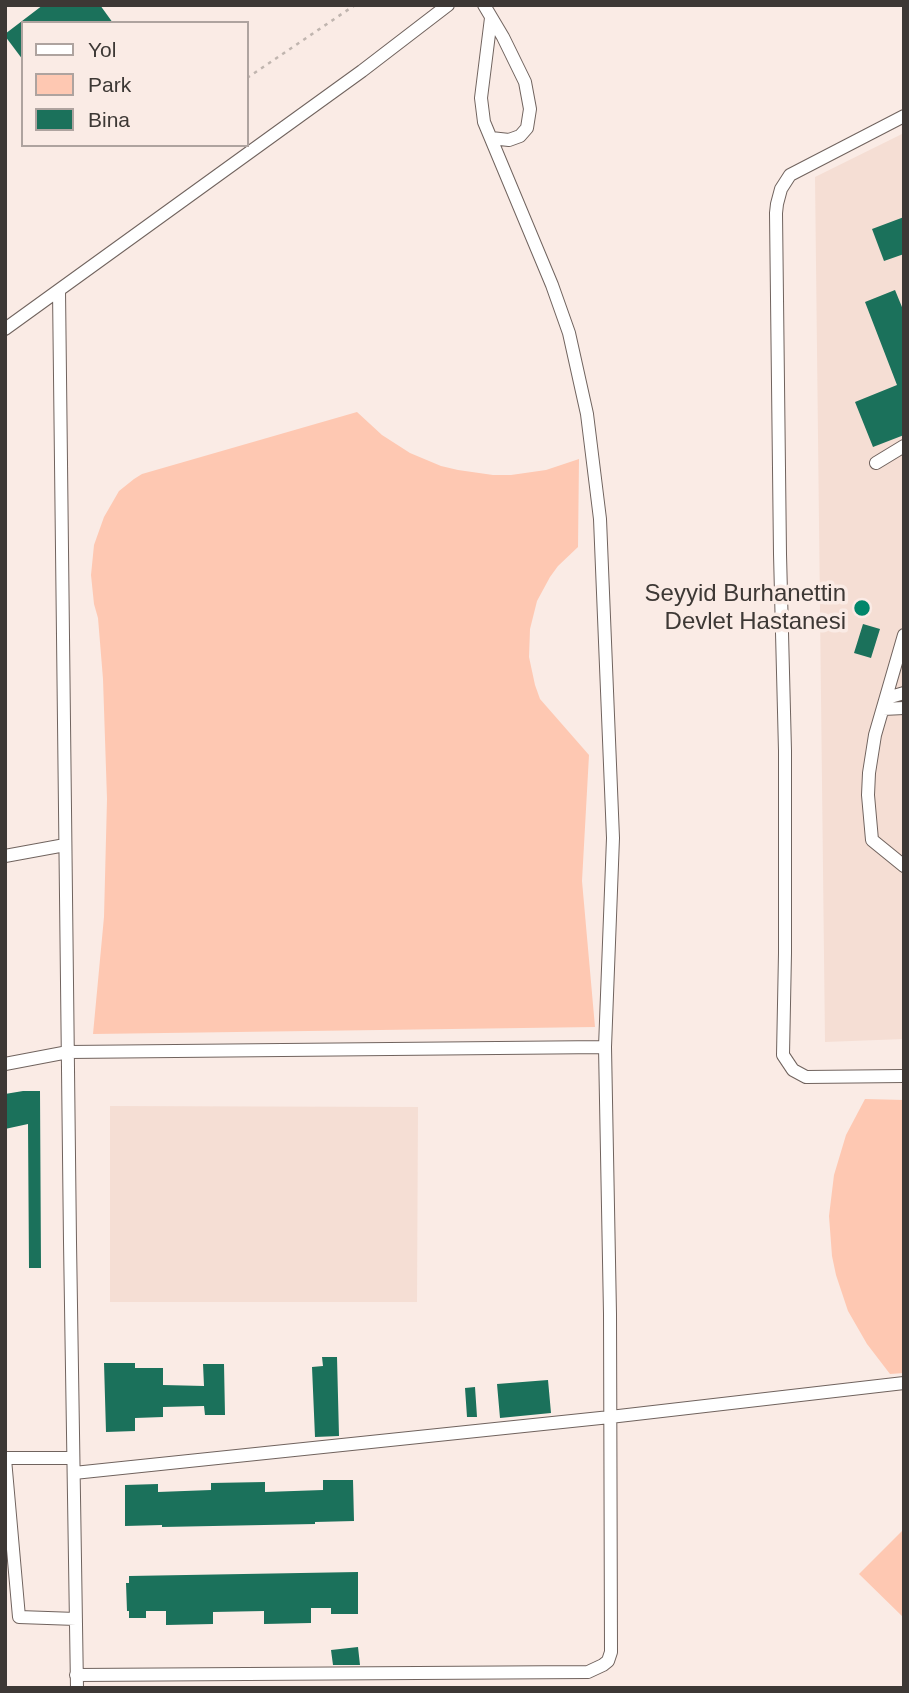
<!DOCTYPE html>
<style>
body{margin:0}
#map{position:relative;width:909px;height:1693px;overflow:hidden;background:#faebe5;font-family:Helvetica,sans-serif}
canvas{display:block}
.frame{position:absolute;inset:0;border:7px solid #3d3835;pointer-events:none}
.legend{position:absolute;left:21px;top:21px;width:228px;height:126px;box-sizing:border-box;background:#faebe5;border:2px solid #aea39f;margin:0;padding:9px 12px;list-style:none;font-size:21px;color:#3d3835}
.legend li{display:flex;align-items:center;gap:14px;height:35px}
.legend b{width:35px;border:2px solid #aea39f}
</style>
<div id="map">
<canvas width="909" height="1693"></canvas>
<div class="frame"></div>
<ul class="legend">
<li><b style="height:9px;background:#fff"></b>Yol</li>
<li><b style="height:19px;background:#fec8b2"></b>Park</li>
<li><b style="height:19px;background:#1b715b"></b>Bina</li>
</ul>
</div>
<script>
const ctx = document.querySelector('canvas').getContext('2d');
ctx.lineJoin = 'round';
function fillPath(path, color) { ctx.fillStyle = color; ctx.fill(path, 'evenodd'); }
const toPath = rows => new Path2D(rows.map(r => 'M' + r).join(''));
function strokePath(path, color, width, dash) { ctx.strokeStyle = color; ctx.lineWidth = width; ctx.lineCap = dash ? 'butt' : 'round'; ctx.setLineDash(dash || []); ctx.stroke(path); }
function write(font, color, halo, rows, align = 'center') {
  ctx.font = font + ' Helvetica,sans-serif'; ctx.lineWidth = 7; ctx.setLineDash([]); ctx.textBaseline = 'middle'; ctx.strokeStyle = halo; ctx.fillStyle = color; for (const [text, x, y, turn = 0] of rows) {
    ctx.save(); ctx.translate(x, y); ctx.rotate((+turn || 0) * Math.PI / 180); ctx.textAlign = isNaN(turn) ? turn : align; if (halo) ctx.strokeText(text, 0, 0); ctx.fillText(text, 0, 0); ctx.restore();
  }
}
fillPath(toPath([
 [904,133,904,1039,825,1042,815,177],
 [110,1106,418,1107,417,1302,110,1302]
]), '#f5ded4');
fillPath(toPath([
 [357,412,382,435,410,453,441,466,458,470,493,475,511,475,546,470,579,459,578,547,558,566,550,577,537,601,530,629,529,657,535,685,540,699,589,755,582,881,595,1027,93,1034,104,917,107,799,103,679,98,618,94,604,91,575,94,545,104,517,119,491,134,479,142,474],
 [865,1099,904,1100,904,1373,890,1374,867,1344,848,1311,836,1275,832,1256,829,1216,834,1175,846,1135],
 [904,1529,904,1618,859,1574]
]), '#fec8b2');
fillPath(toPath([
 [43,5,100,5,113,23,23,23,23,60,5,36,5,34],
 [904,217,904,254,884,261,872,229],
 [895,290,904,312,904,435,873,447,855,402,897,385,865,302],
 [863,624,880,629,871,658,854,653],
 [23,1091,40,1091,41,1268,29,1268,28,1124,5,1129,5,1094],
 [322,1357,337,1357,339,1436,315,1437,312,1367,323,1366],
 [104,1363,135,1363,135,1368,163,1368,163,1385,204,1386,203,1364,224,1364,225,1415,205,1415,204,1406,163,1407,163,1417,135,1418,135,1431,106,1432],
 [548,1380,551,1413,500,1418,497,1384],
 [475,1387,477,1417,467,1417,465,1388],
 [323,1480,353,1480,354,1521,315,1522,315,1524,162,1527,162,1525,125,1526,125,1485,158,1484,158,1492,211,1490,211,1483,265,1482,265,1492,323,1490],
 [358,1572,358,1614,331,1614,331,1608,311,1608,311,1623,264,1624,264,1611,213,1612,213,1624,166,1625,166,1611,146,1611,146,1618,129,1618,129,1611,127,1611,126,1583,129,1583,129,1576],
 [358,1647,360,1665,333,1665,331,1650]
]), '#1b715b');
const minor = toPath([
 [484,5,503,37,525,82,530,109,527,128,520,136,509,140,491,138],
 [904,116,790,175,781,189,777,204,776,213,780,554,785,751,785,953,783,1055,793,1070,806,1077,904,1076],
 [59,290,70,1242,77,1688],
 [5,329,362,71,448,5],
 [876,463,904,446],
 [904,635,875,735,869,773,868,795,872,840,904,866],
 [887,698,904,693],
 [883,709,904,708],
 [5,856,65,845],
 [5,1064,68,1052,605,1047],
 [5,1458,73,1458],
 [5,1459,19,1617,76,1619],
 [74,1473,610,1417,904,1383],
 [76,1675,588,1672,603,1665,608,1661,611,1652,610,1314,605,1047,613,838,600,519,587,414,569,333,552,285,484,122,481,98,491,18]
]);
strokePath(minor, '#70635e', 14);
strokePath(toPath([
 [247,78,355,5]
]), '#c0b5af', 2.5, [3.5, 5]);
strokePath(minor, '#fff', 12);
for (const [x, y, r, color] of [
 [862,608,9,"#00866a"]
]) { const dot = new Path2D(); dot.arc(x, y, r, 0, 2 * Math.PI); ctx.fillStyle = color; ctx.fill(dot); strokePath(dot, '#faebe5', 2.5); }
write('24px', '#3d3835', '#faebe5', [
 ["Seyyid Burhanettin",846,594],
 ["Devlet Hastanesi",846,622]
], 'right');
</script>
